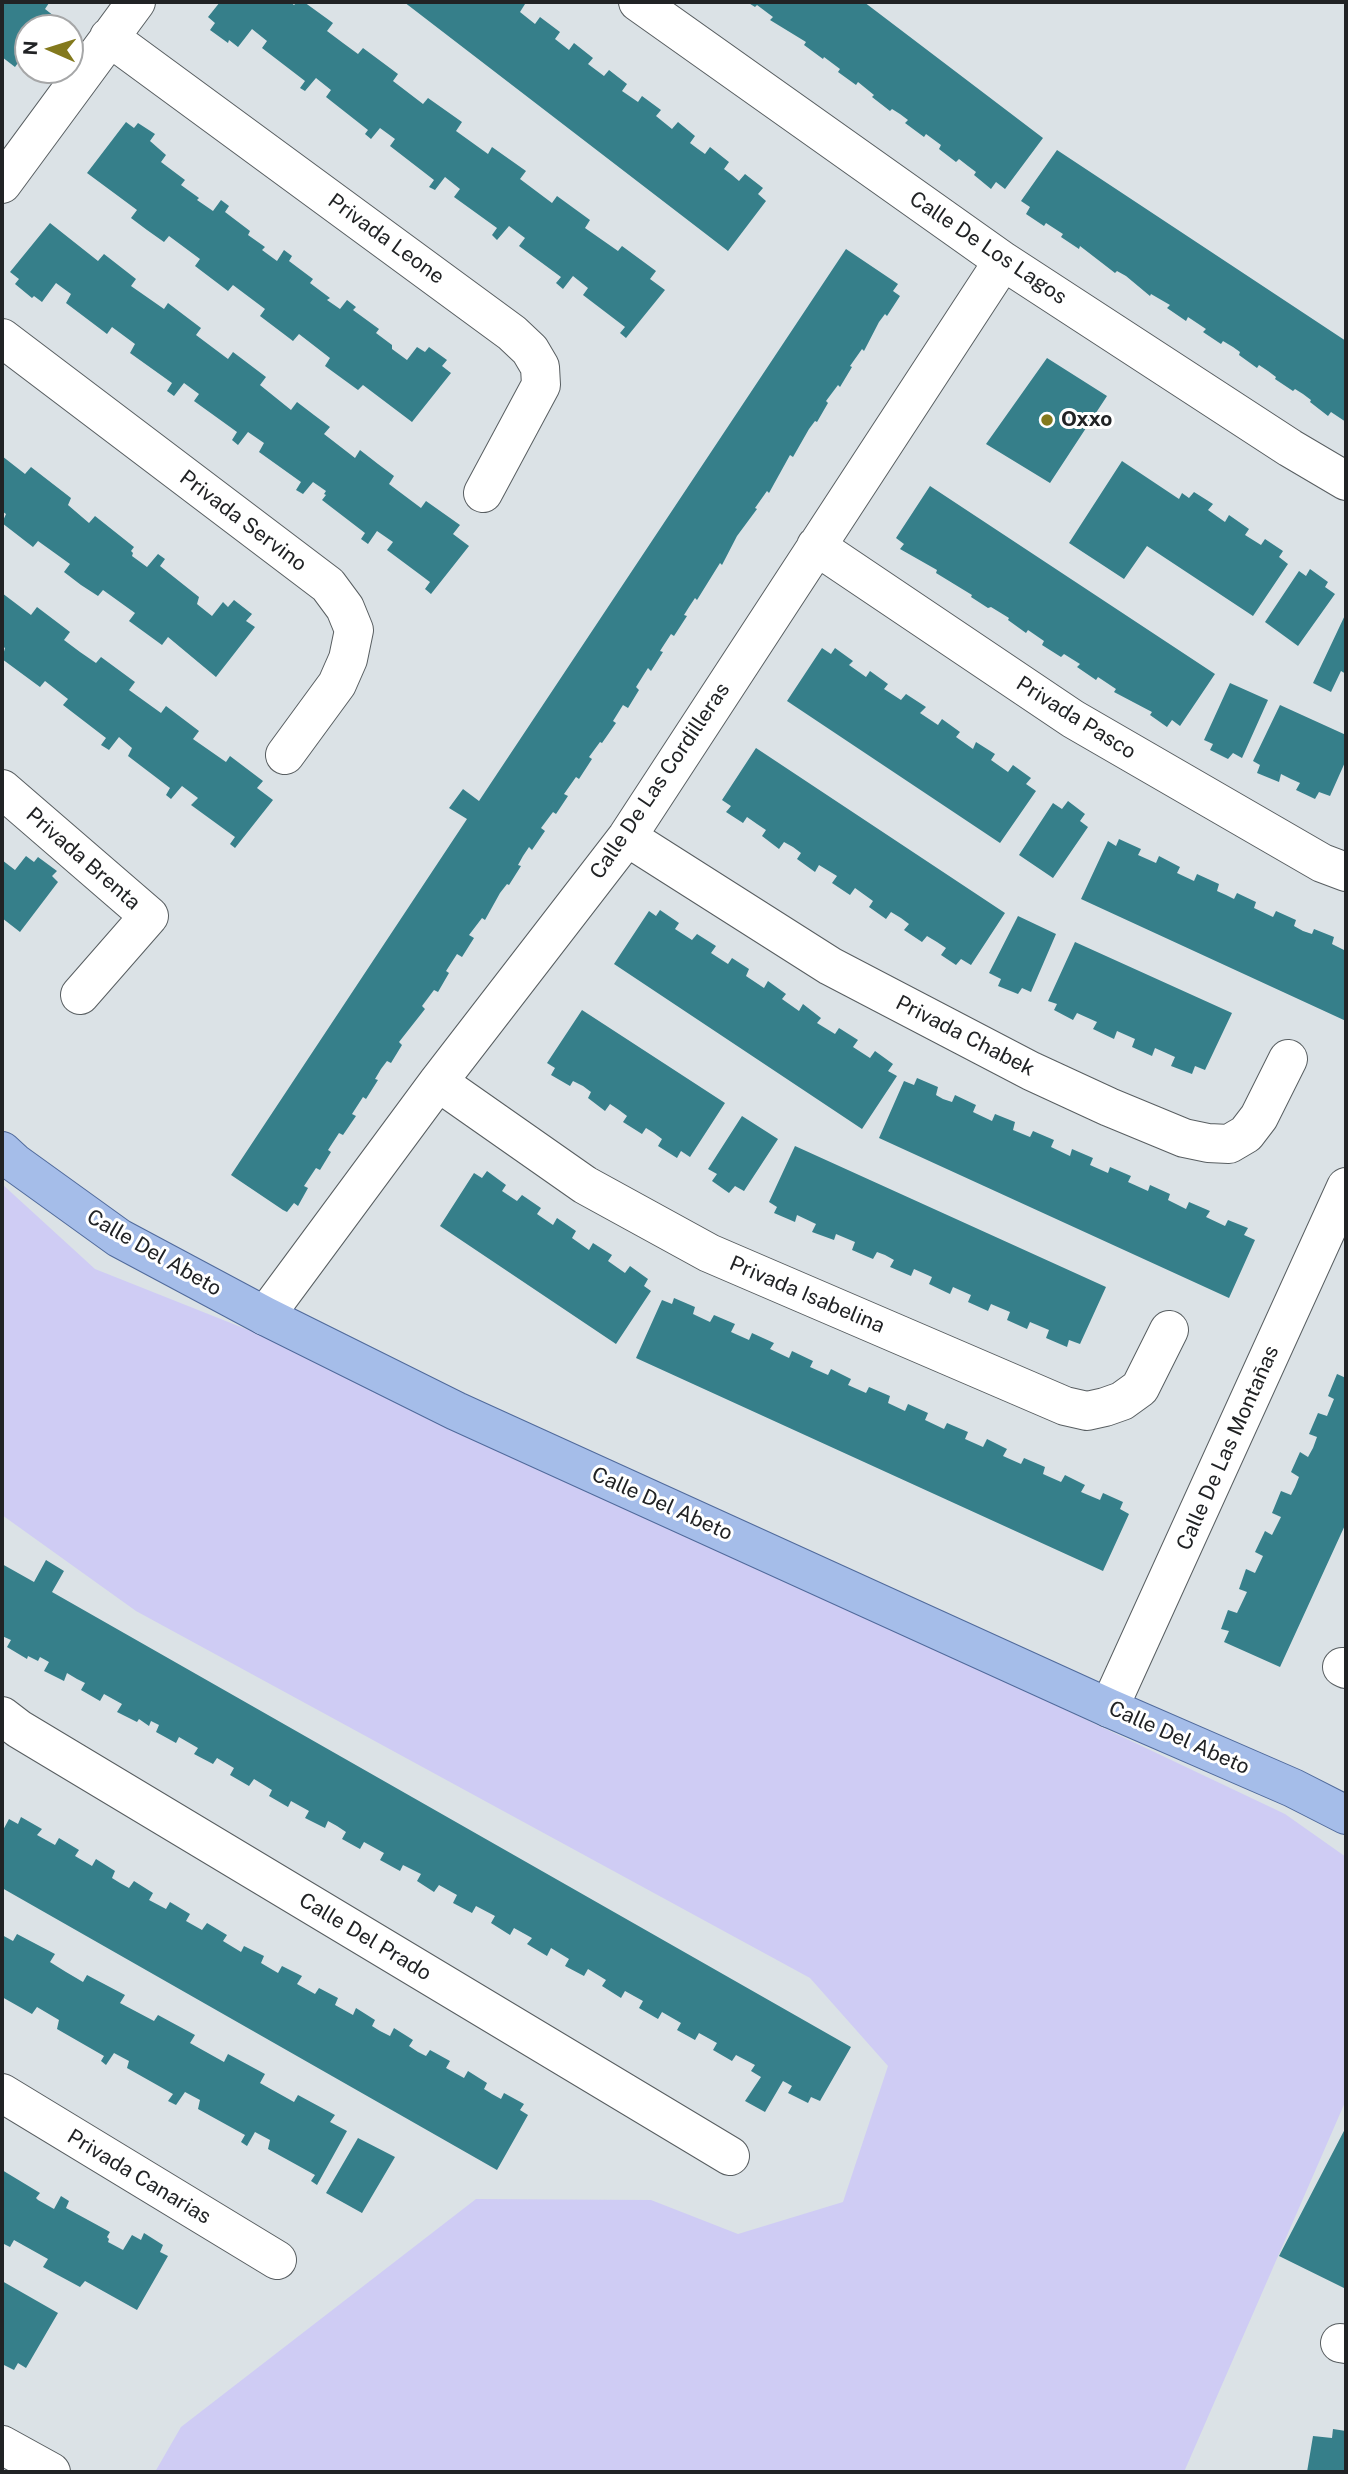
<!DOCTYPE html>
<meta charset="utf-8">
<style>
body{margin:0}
#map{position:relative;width:1348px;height:2474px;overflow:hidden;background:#dbe2e6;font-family:"Public Sans",sans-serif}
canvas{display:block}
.frame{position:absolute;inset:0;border:4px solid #212325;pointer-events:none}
.north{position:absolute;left:14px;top:14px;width:70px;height:70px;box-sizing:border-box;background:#fff;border:2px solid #a6a7a8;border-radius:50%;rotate:273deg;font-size:19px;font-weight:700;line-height:28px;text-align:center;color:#212325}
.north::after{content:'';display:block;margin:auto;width:24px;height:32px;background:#83791d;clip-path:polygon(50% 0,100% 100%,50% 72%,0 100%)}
</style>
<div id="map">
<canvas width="1348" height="2474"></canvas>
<div class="frame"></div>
<div class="north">N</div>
</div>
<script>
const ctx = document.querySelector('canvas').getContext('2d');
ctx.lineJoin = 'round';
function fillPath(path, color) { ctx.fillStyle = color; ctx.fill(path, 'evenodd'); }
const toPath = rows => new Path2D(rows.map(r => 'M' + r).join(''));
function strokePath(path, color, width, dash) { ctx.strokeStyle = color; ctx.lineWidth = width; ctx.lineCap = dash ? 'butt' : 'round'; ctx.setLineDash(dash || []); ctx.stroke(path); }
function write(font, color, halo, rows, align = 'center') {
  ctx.font = font + ' "Public Sans",sans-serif'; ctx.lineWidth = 6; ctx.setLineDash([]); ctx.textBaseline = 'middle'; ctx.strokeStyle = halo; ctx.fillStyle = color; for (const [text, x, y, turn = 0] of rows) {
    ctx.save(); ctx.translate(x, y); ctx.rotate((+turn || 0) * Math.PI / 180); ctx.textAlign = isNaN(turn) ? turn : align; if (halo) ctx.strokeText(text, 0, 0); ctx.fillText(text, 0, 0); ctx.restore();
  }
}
fillPath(toPath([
 [2,1184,95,1269,349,1370,1285,1814,1346,1857,1346,2100,1184,2472,155,2472,181,2427,476,2199,651,2200,738,2234,843,2202,888,2066,810,1978,136,1611,2,1515]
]), '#cfccf4');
fillPath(toPath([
 [2,2,47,2,49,3,45,9,54,16,44,28,28,28,28,49,15,67,2,57],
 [220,2,290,2,294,5,297,2,304,2,333,23,327,31,343,43,358,54,363,48,398,74,393,81,423,104,428,98,462,122,456,131,488,154,492,147,526,171,520,179,552,203,557,196,590,220,585,228,618,251,622,246,656,271,650,279,665,290,626,338,620,333,625,327,583,295,588,288,573,276,563,289,556,283,561,277,519,246,525,238,509,226,497,240,492,235,497,228,454,197,460,189,445,177,435,190,429,187,434,180,390,146,395,139,380,128,371,139,365,134,368,130,326,97,331,90,316,78,305,91,300,88,305,81,262,48,267,41,252,29,238,47,229,40,228,43,210,30,215,23,208,17],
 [404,2,521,2,525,4,520,12,535,24,540,17,560,32,555,39,569,50,574,43,593,58,588,64,604,76,609,70,627,84,622,91,638,102,642,96,661,110,656,116,672,129,678,122,695,136,690,143,698,149,705,154,710,147,729,162,724,169,732,175,739,181,745,174,763,188,758,194,766,201,728,251],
 [747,2,864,2,1043,138,1005,189,996,182,991,189,974,175,976,172,968,166,959,159,956,162,939,149,941,145,926,134,924,137,905,123,908,120,900,114,892,109,890,111,872,97,874,95,858,82,856,85,838,72,840,69,824,57,823,59,804,45,806,42,770,20,773,17,757,5,755,7],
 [126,122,134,128,138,123,155,134,150,141,166,155,161,162,185,180,181,185,199,198,197,200,213,211,221,200,229,206,225,212,250,231,248,235,265,247,262,250,277,261,284,250,292,256,289,261,313,279,310,283,330,298,327,300,340,309,347,300,356,307,353,310,379,329,376,333,392,345,392,349,407,360,417,347,425,352,429,347,447,360,442,366,451,373,412,422,363,385,358,390,325,366,330,358,299,334,293,341,260,316,265,309,233,285,228,291,195,266,200,259,169,236,164,242,147,230,131,218,137,210,87,173],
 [1057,150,1346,341,1346,422,1331,412,1328,416,1310,402,1311,400,1303,394,1295,389,1293,391,1275,379,1276,377,1268,371,1259,365,1257,368,1239,355,1240,352,1233,347,1223,341,1221,344,1203,332,1206,329,1188,317,1186,321,1167,308,1170,305,1151,294,1150,296,1126,276,1117,271,1115,273,1080,246,1079,249,1061,237,1063,234,1046,223,1044,226,1026,214,1030,207,1021,201],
 [50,223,98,261,104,254,136,279,131,286,164,309,168,303,201,328,196,335,228,359,233,352,266,377,260,385,291,410,297,402,314,415,330,427,324,434,355,458,360,450,378,464,394,476,389,484,421,508,426,501,460,525,453,534,469,546,431,594,425,589,430,582,387,550,393,542,377,531,368,544,361,539,365,533,322,500,326,495,324,494,326,491,313,482,303,494,296,490,301,482,259,452,264,443,248,432,238,445,232,440,237,432,194,401,199,394,184,383,174,396,167,391,172,383,130,353,135,344,112,327,107,334,66,303,71,294,56,283,42,302,34,296,32,298,15,284,19,279,10,272],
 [846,249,898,284,893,291,900,296,887,316,885,314,879,322,864,351,862,349,850,366,852,367,840,387,838,385,826,401,828,403,817,422,815,421,809,429,793,457,790,455,769,493,767,491,755,508,757,509,737,536,722,565,720,563,697,600,695,598,689,607,684,615,687,616,674,636,671,634,660,651,663,652,651,671,648,668,636,687,639,690,628,708,623,705,613,721,616,723,602,743,600,742,589,757,592,759,579,779,576,777,564,794,568,796,556,814,553,812,541,828,545,831,532,850,529,847,523,856,518,865,521,866,509,885,507,884,500,893,485,920,482,918,469,935,474,938,462,957,457,954,446,971,449,973,438,992,434,990,422,1006,425,1009,399,1042,402,1045,391,1063,387,1061,381,1069,375,1079,378,1080,366,1099,363,1097,352,1114,356,1116,343,1135,339,1133,328,1150,331,1152,320,1170,316,1168,304,1186,308,1188,298,1206,294,1203,287,1212,283,1210,231,1175,467,819,449,808,463,789,479,801],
 [1047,358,1107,396,1050,483,986,444],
 [2,456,25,474,31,467,71,498,68,505,89,523,95,516,134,547,131,551,133,553,132,556,147,567,158,554,165,559,160,566,199,597,197,604,212,616,223,602,228,607,234,600,252,614,246,621,255,627,216,677,168,637,162,645,129,621,135,613,103,590,98,596,81,585,64,572,70,564,38,541,33,547,2,523,6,514,2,511],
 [1122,461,1179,499,1182,493,1189,498,1194,492,1213,504,1208,510,1225,522,1229,515,1249,529,1245,535,1261,545,1265,539,1283,551,1279,557,1288,564,1253,616,1147,546,1124,579,1069,543],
 [930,486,1215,674,1180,726,1172,720,1167,727,1150,715,1152,712,1114,692,1116,689,1098,677,1096,680,1077,667,1080,664,1064,654,1061,657,1042,645,1044,641,1028,630,1026,633,1008,620,1009,618,991,607,988,608,971,597,972,595,936,573,937,570,900,549,904,544,896,538],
 [1310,569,1328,582,1325,587,1335,594,1298,646,1265,622,1299,571,1306,576],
 [2,593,31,615,37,607,70,632,64,640,80,652,96,663,101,657,135,682,129,690,161,713,166,706,199,731,193,739,226,762,230,756,263,781,257,788,273,800,235,848,230,844,235,837,191,805,198,798,182,786,171,799,166,795,170,788,128,756,132,748,119,737,109,750,101,745,106,738,63,705,68,699,45,681,40,687,2,659,5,648,2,646],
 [1346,613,1346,674,1341,671,1331,692,1313,683],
 [822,648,831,654,835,648,853,661,849,665,866,677,870,671,888,684,884,689,901,700,906,694,926,707,920,713,938,725,942,719,960,732,956,737,973,749,976,742,995,754,991,760,1008,772,1013,765,1031,778,1026,784,1036,791,1000,843,787,701],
 [1230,683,1268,700,1242,758,1233,753,1228,759,1210,750,1213,744,1204,740],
 [1280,705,1346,735,1346,760,1330,796,1319,792,1315,799,1296,790,1300,783,1291,779,1281,774,1279,782,1257,773,1260,765,1253,761],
 [756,748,1005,913,971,965,961,959,956,965,941,955,946,948,937,942,927,936,922,942,904,930,909,924,901,918,891,912,886,919,869,907,873,901,855,888,850,895,832,883,837,876,819,865,815,872,797,859,801,853,793,847,784,842,779,849,762,836,766,830,757,824,747,817,743,823,726,812,731,806,722,800],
 [1068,801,1085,814,1080,821,1088,827,1053,878,1019,855,1053,803,1062,809],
 [1119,839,1141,849,1138,855,1156,863,1159,856,1180,867,1177,873,1194,881,1197,874,1219,884,1217,891,1226,895,1234,899,1237,893,1256,902,1254,908,1273,917,1276,911,1296,920,1294,926,1303,931,1312,934,1314,929,1334,937,1332,944,1346,951,1346,1021,1081,899,1108,841,1116,846],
 [26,856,34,862,38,857,57,871,52,876,58,882,20,932,2,918,2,860,15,870],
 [660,910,679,923,675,929,692,940,697,934,716,946,711,953,728,964,732,958,749,969,746,976,764,988,768,981,786,994,782,999,799,1011,803,1004,821,1018,817,1023,835,1034,839,1028,858,1040,853,1047,870,1058,875,1051,893,1064,888,1071,897,1076,862,1129,614,964,649,911,656,916],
 [1018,916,1056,934,1031,992,1022,988,1018,994,998,986,1001,979,989,973],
 [1075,942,1232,1013,1205,1070,1195,1066,1192,1074,1171,1066,1175,1057,1155,1048,1152,1056,1132,1047,1135,1039,1117,1031,1114,1039,1093,1029,1097,1022,1077,1013,1073,1020,1054,1010,1057,1004,1048,1001],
 [582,1010,725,1103,690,1157,681,1151,677,1158,658,1146,662,1139,654,1133,646,1128,642,1134,623,1122,627,1116,619,1110,610,1104,605,1111,588,1098,591,1092,583,1086,573,1081,570,1086,551,1075,555,1068,547,1063],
 [917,1078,938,1087,936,1095,943,1099,952,1102,955,1095,976,1105,973,1112,992,1121,995,1114,1015,1122,1013,1130,1030,1137,1033,1131,1054,1140,1051,1147,1070,1156,1072,1149,1093,1158,1090,1165,1108,1173,1110,1167,1131,1176,1128,1182,1148,1191,1150,1185,1170,1194,1168,1200,1186,1209,1189,1202,1210,1211,1206,1217,1225,1226,1228,1220,1248,1228,1244,1235,1255,1240,1229,1298,879,1138,904,1081,914,1085],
 [742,1116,778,1139,744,1191,735,1186,729,1193,712,1181,717,1174,708,1169],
 [795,1146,1106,1287,1080,1344,1069,1340,1067,1347,1046,1338,1049,1330,1030,1322,1027,1329,1007,1320,1010,1312,991,1304,988,1311,968,1302,971,1295,953,1287,950,1294,929,1284,932,1277,914,1269,911,1276,890,1267,894,1260,885,1255,877,1252,873,1259,852,1250,855,1242,836,1234,834,1240,812,1232,816,1224,797,1215,795,1222,774,1213,777,1207,769,1202],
 [487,1171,506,1185,502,1191,517,1201,522,1195,541,1208,537,1214,553,1225,557,1218,576,1231,572,1238,589,1250,593,1243,612,1255,608,1261,625,1273,630,1266,648,1279,644,1286,651,1291,616,1344,440,1226,474,1173,482,1178],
 [674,1298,695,1307,693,1314,710,1322,714,1315,735,1324,731,1332,749,1340,752,1333,774,1343,770,1349,789,1358,792,1351,813,1361,810,1367,828,1375,831,1369,851,1379,848,1385,866,1393,869,1387,890,1396,888,1403,905,1411,908,1404,928,1413,925,1420,944,1429,947,1423,968,1432,965,1439,983,1447,987,1439,1007,1449,1003,1456,1021,1464,1024,1458,1045,1467,1043,1474,1061,1482,1065,1475,1085,1485,1081,1492,1100,1500,1103,1493,1123,1502,1120,1509,1129,1514,1103,1571,636,1358,662,1300,672,1304],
 [1337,1374,1346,1378,1346,1523,1280,1667,1224,1642,1229,1631,1221,1629,1228,1610,1237,1613,1247,1592,1239,1589,1246,1569,1255,1573,1263,1556,1255,1552,1265,1531,1272,1535,1281,1517,1272,1513,1281,1491,1291,1495,1295,1487,1299,1477,1291,1472,1300,1452,1308,1457,1313,1448,1317,1437,1309,1434,1318,1413,1327,1416,1334,1399,1328,1396],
 [46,1560,64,1571,52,1592,851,2047,820,2101,811,2097,808,2103,788,2093,792,2086,783,2081,765,2112,745,2101,761,2077,751,2071,755,2065,736,2055,732,2061,713,2050,717,2043,699,2033,695,2040,677,2030,681,2023,662,2012,658,2019,639,2008,643,2001,625,1991,621,1998,602,1986,606,1980,588,1969,584,1976,565,1966,569,1959,551,1948,547,1956,527,1944,532,1938,514,1928,510,1935,491,1923,495,1916,476,1906,472,1913,453,1903,457,1895,439,1885,434,1892,417,1881,421,1874,403,1865,400,1871,380,1860,384,1853,364,1842,360,1849,342,1839,346,1832,337,1826,328,1821,325,1828,305,1818,309,1811,291,1801,288,1807,269,1796,272,1790,254,1779,249,1786,230,1775,234,1768,217,1758,213,1764,194,1754,198,1748,179,1737,176,1743,156,1732,159,1725,151,1721,149,1726,139,1719,137,1722,117,1712,122,1704,104,1694,100,1701,81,1690,85,1683,77,1679,67,1673,64,1681,44,1671,49,1662,40,1657,38,1661,28,1656,27,1659,7,1647,11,1640,2,1636,2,1564,34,1582],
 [21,1817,42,1829,37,1835,55,1845,59,1838,79,1850,75,1856,92,1866,96,1859,115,1871,112,1878,120,1883,129,1888,134,1881,153,1893,149,1900,166,1909,170,1902,190,1914,186,1921,202,1930,207,1923,227,1935,223,1941,241,1952,244,1946,264,1956,261,1963,278,1973,282,1966,302,1976,297,1984,315,1994,319,1988,338,1998,335,2005,353,2015,356,2008,375,2020,372,2026,380,2031,390,2036,394,2028,413,2040,409,2046,418,2052,426,2056,430,2050,450,2061,446,2068,464,2078,468,2071,487,2083,484,2089,492,2094,501,2099,504,2093,524,2104,520,2110,528,2115,497,2170,2,1888,2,1832,9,1819,18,1824],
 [17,1934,55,1954,50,1962,66,1972,83,1982,87,1975,125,1995,120,2003,154,2021,158,2015,195,2035,190,2043,224,2062,228,2054,265,2074,260,2083,294,2102,298,2095,335,2115,330,2122,347,2131,317,2185,311,2181,315,2175,268,2149,270,2140,255,2132,247,2146,241,2142,245,2135,198,2109,200,2100,185,2092,176,2105,168,2101,173,2094,127,2068,129,2061,114,2053,106,2065,101,2061,104,2056,57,2029,59,2020,37,2007,32,2014,2,1997,2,1935,13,1941],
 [1346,2127,1346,2289,1279,2256],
 [358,2138,395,2157,362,2213,326,2193],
 [2,2170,40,2193,36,2198,38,2200,54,2209,61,2196,69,2201,66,2208,110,2232,107,2237,109,2239,108,2242,123,2250,132,2235,141,2240,144,2233,163,2245,160,2252,168,2256,137,2310,85,2281,80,2287,43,2267,48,2259,14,2240,10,2247,2,2243],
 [2,2281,58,2313,26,2368,18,2363,14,2370,2,2364],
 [1333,2429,1346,2431,1346,2472,1307,2472,1313,2436,1332,2438]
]), '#367f8a');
const minor = toPath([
 [638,2,1003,261,1290,448,1346,481],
 [109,37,512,333,530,350,540,367,541,385,483,493],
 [2,184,136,2],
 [2,338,328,585,345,608,354,630,348,659,337,684,285,755],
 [816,546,1073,719,1322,863,1346,872],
 [2,789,149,916,80,995],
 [627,837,830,966,1031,1071,1109,1107,1184,1138,1208,1143,1229,1144,1246,1134,1259,1117,1288,1059],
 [438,1082,585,1185,709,1253,1065,1406,1087,1411,1105,1407,1122,1401,1140,1388,1169,1330],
 [265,1316,438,1082,627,837,1003,261],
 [1342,1667,1346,1669],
 [1109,1708,1346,1187],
 [2,1716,19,1729,730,2156],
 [2,2093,277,2260],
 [1340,2343,1346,2344],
 [2,2445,51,2472]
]);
const major = toPath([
 [2,1151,15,1163,119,1238,265,1316,456,1411,1109,1708,1293,1788,1346,1815]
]);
strokePath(minor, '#585e61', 40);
strokePath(major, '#506a9b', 40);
strokePath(minor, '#fff', 38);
strokePath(major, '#a5bde9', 38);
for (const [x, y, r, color] of [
 [1047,420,7,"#83791d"]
]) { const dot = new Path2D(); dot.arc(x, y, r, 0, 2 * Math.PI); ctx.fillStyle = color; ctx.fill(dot); strokePath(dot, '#fff', 2.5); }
write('21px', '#212325', '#fff', [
 ["Privada Leone",386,239,36],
 ["Calle De Los Lagos",988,248,34],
 ["Privada Servino",243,521,37],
 ["Privada Pasco",1076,718,32],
 ["Calle De Las Cordilleras",660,781,-56],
 ["Privada Brenta",83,859,41],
 ["Privada Chabek",965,1036,27],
 ["Calle Del Abeto",154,1253,30],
 ["Privada Isabelina",807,1295,23],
 ["Calle De Las Montañas",1228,1448,-66],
 ["Calle Del Abeto",662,1504,24],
 ["Calle Del Abeto",1179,1738,24],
 ["Calle Del Prado",365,1937,31],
 ["Privada Canarias",139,2177,31]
]);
write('bold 21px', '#212325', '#fff', [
 ["Oxxo",1061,420]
], 'left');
</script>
